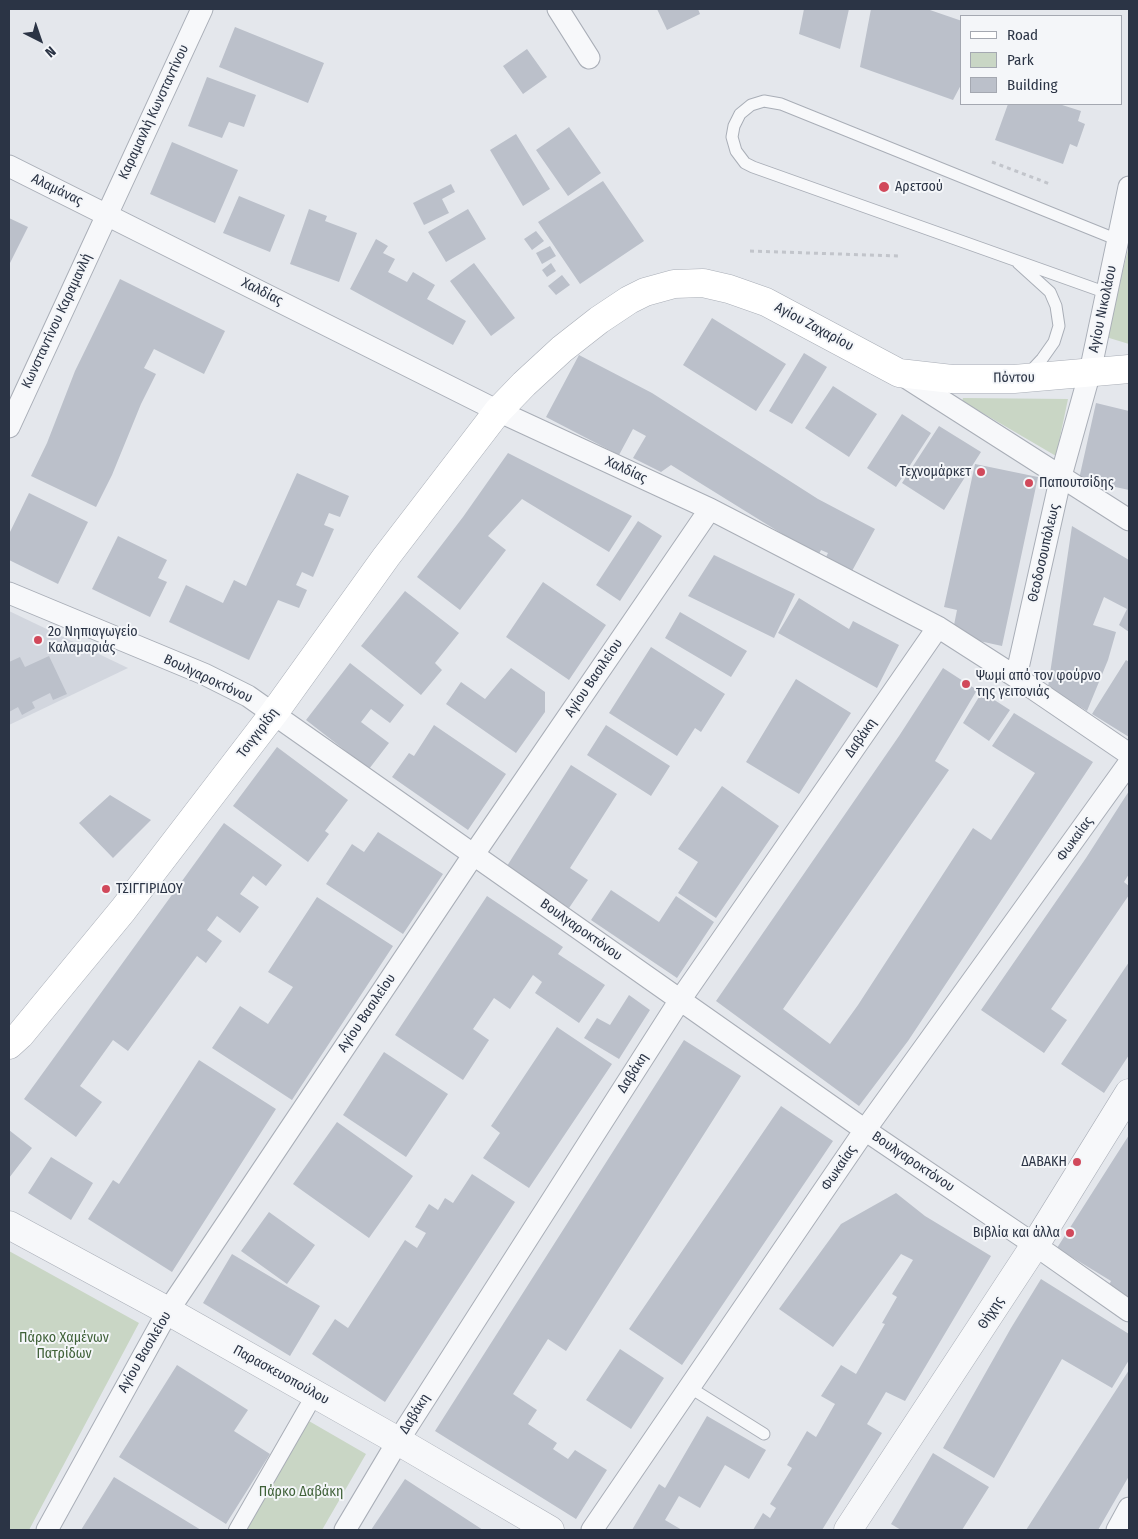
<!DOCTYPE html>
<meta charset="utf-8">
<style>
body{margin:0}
#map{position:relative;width:1138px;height:1539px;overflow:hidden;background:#e4e7ec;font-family:"Fira Sans Condensed",sans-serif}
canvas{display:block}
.frame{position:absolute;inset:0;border:10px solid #2b3445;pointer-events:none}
.legend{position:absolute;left:960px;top:15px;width:162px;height:90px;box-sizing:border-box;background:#f4f6f9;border:1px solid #a4a8b1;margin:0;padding:6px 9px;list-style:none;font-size:15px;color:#2b3445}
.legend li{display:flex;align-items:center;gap:10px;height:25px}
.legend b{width:25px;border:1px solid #a4a8b1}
.north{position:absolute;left:15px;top:15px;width:50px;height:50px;-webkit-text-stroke:4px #f4f6f9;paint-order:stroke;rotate:139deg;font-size:14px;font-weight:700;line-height:20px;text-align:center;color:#2b3445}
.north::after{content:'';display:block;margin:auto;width:18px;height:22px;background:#2b3445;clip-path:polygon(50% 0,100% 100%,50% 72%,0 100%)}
</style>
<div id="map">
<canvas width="1138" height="1539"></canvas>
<div class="frame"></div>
<ul class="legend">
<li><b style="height:6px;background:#fff"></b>Road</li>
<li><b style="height:14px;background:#c9d6c5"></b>Park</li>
<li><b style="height:14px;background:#bbc0ca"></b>Building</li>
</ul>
<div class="north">N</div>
</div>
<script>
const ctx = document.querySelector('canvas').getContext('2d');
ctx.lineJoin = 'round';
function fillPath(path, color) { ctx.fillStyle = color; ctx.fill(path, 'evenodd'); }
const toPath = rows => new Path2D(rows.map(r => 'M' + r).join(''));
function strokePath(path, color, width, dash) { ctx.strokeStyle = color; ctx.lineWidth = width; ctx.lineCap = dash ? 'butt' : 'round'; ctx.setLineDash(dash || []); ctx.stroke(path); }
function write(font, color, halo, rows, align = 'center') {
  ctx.font = font + ' "Fira Sans Condensed",sans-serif'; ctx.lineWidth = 4; ctx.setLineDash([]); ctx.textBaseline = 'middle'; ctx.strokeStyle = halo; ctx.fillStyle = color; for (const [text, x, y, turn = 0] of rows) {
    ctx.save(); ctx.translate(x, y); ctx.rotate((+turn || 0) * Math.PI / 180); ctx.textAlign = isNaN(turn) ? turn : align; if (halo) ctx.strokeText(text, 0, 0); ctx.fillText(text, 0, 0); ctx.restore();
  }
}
fillPath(toPath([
 [9,611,128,668,9,725]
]), '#d2d6de');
fillPath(toPath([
 [1129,246,1129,344,1106,337],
 [963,398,1068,399,1056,456,962,401],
 [9,1251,139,1323,29,1530,9,1530],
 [302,1417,366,1454,322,1530,237,1530]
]), '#c9d6c5');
fillPath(toPath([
 [657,9,698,9,700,14,667,30],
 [804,9,849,9,840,49,799,34],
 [871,9,927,9,962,21,962,83,953,100,860,67],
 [235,27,324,63,308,103,219,67],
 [527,49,547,77,523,94,503,66],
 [207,77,256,95,244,127,229,122,222,138,188,126],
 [1008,104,1059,104,1081,111,1078,121,1085,124,1077,147,1070,144,1063,164,995,140],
 [569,127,601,173,568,196,536,150],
 [516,134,550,189,523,206,490,150],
 [172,142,238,170,215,223,150,194],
 [603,181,644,241,580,284,538,222],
 [451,184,455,192,442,199,449,213,424,225,413,203],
 [239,196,285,215,270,252,223,233],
 [309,209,327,216,325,221,357,233,339,282,290,264],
 [468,209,486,239,446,262,428,232],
 [9,218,28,227,9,265],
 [536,231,544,241,532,250,524,239],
 [376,239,388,246,383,253,395,259,388,272,407,282,413,272,435,285,427,299,466,321,453,345,350,289],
 [550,246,556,256,542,264,536,253],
 [474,263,515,318,491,336,450,281],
 [551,263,556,271,547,277,542,270],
 [562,275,570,285,556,295,548,286],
 [120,279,225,331,204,374,154,349,144,368,156,374,141,404,112,475,96,507,31,476,47,443,75,371],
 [712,318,786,364,756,411,683,365],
 [804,353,827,367,792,424,769,411],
 [579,355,652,393,818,499,875,529,852,571,826,557,828,553,821,550,819,554,792,540,671,465,661,472,633,458,646,436,633,429,619,455,546,417],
 [833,386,877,414,849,457,805,428],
 [1096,403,1129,411,1129,490,1079,479],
 [902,414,931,433,896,487,867,468],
 [939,426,981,452,944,510,902,483],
 [508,453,632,516,609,552,522,499,488,536,506,550,460,610,417,577,463,517],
 [975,464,1038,477,1002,646,952,635,957,610,944,607],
 [297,473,349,496,340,517,329,513,324,525,334,529,313,577,302,572,296,585,307,590,299,608,278,600,249,660,169,622,186,585,223,603,234,580,246,586],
 [29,493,88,522,58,584,9,560,9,534],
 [638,521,662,536,620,601,596,585],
 [1072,526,1129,560,1129,632,1119,625,1127,609,1104,597,1093,625,1116,632,1108,660,1087,711,1048,687],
 [118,536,167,560,158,578,167,582,150,617,92,589],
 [714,555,795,594,774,638,688,596],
 [543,582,606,625,569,680,506,637],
 [405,591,459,633,435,663,442,670,421,695,361,646],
 [799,598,849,629,853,621,899,645,877,688,778,633],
 [680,612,747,651,731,677,665,638],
 [651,647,725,694,701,732,695,728,677,756,609,713],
 [49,656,67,694,53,700,50,693,32,702,35,708,22,715,18,707,9,712,9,662,20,657,25,667],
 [1126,660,1129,662,1129,737,1092,714],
 [350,663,404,705,390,723,371,709,361,722,389,743,369,769,306,720],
 [511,668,545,692,545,712,516,753,446,704,461,682,485,699],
 [943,668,977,690,935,761,949,770,783,1009,830,1044,858,1005,973,828,991,840,1035,773,992,746,1014,713,1093,762,908,1041,859,1106,716,1001,899,736],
 [796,679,851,713,799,794,746,762],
 [982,692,1010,710,989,741,963,723],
 [434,725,506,774,468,830,392,777,409,753,414,756],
 [606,725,670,766,651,796,587,755],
 [277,747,348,800,325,831,329,834,308,862,233,806],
 [571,765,617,794,570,868,588,880,569,908,507,866],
 [722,786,779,826,716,918,678,893,698,862,678,849],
 [1129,791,1129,874,1124,882,1129,886,1129,895,1051,1009,1067,1020,1044,1053,981,1010,1086,858],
 [110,795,151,820,113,858,79,823],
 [224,823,282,865,266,886,253,876,240,894,259,907,240,933,217,916,207,930,222,941,206,963,197,956,128,1051,113,1040,80,1086,102,1102,76,1137,24,1099],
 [378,832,443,874,403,934,326,884,352,844,364,852],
 [611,890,659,922,676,896,714,922,677,978,591,920],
 [487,896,563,947,558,954,605,985,579,1023,535,993,542,982,533,975,510,1009,494,998,473,1029,489,1040,463,1080,395,1035],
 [317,897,393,946,292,1100,212,1048,240,1006,268,1024,293,987,268,972],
 [1129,962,1129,1055,1104,1093,1061,1064],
 [629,995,650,1010,619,1059,584,1038,597,1018,610,1025],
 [557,1027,612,1064,529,1188,483,1158,500,1133,491,1126],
 [684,1040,741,1076,566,1351,548,1339,513,1394,537,1410,528,1424,557,1443,553,1449,568,1459,575,1450,607,1470,576,1519,435,1431],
 [384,1052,448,1094,406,1157,343,1115],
 [199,1060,276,1109,172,1272,88,1219,113,1180,119,1184],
 [781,1106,833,1141,682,1365,629,1329],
 [337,1122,413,1176,369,1238,293,1184],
 [9,1130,32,1148,9,1178],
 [1129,1135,1129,1300,1109,1285,1111,1281,1057,1248],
 [51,1157,93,1183,71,1220,28,1193],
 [472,1174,515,1202,385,1402,312,1354,335,1319,348,1328,405,1240,417,1248,426,1233,415,1227,429,1204,438,1210,445,1198,453,1203],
 [896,1193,925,1216,991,1256,905,1401,886,1392,867,1424,882,1433,822,1530,753,1530,763,1513,770,1518,776,1508,770,1504,792,1468,787,1465,807,1431,816,1437,835,1404,821,1396,841,1365,856,1374,885,1324,882,1323,897,1297,892,1294,913,1260,901,1254,833,1347,779,1309,841,1224],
 [269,1212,315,1245,287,1284,241,1251],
 [232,1254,320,1306,290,1356,203,1303],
 [1041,1279,1129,1334,1129,1360,1112,1388,1062,1359,994,1478,943,1448,1011,1328],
 [620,1349,664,1378,631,1429,586,1400],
 [177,1365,248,1410,234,1431,270,1454,226,1524,119,1457],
 [1129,1370,1129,1476,1098,1530,1026,1530],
 [707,1416,766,1450,749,1479,725,1465,700,1508,679,1496,665,1520,682,1530,632,1530,659,1484,665,1488],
 [933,1453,989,1487,962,1530,901,1530,891,1524],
 [114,1477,201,1530,81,1530],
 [405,1479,483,1530,371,1530]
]), '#bbc0ca');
const service = toPath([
 [1018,263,1050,292,1056,306,1059,326,1054,342,1042,359,1028,374],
 [1107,293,753,167,745,163,736,151,732,137,734,126,740,114,751,105,764,101,781,104,1118,240],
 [689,1387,764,1434]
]);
const pedestrian = toPath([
 [237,1530,315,1394]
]);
const minor = toPath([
 [558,9,589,58],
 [9,166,498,411,710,509,938,627,1016,677,1129,754],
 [902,375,1129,520],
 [9,427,202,9],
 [9,593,204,674,248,696,865,1130,1035,1245,1129,1311],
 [1016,677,1061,476,1090,372,1129,187],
 [47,1530,168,1311,474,854,710,509],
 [345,1530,398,1441,680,1000,938,627],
 [592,1530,865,1130,1129,763],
 [1117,1530,1129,1508]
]);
const tertiary = toPath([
 [9,1225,168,1311,398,1441,550,1530],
 [848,1530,1035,1245,1129,1093]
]);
const secondary = toPath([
 [9,1045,20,1035,123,910,274,713,386,557,498,411,524,384,562,349,599,320,629,300,645,292,674,284,703,283,729,289,766,302,899,373,952,379,1014,379,1129,369]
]);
strokePath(service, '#a9aeb7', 13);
strokePath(pedestrian, '#a9aeb7', 18);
strokePath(minor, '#a9aeb7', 23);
strokePath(tertiary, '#a9aeb7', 29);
strokePath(secondary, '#a9aeb7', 29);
strokePath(toPath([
 [992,162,1050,184],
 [750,251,898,256]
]), '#c2c5cb', 3, [4, 4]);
strokePath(service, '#f7f8fa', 11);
strokePath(pedestrian, '#f7f8fa', 16);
strokePath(minor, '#f7f8fa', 21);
strokePath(tertiary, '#f7f8fa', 28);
strokePath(secondary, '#fff', 28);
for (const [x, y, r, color] of [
 [884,187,6,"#d1495b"],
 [981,472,5,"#d1495b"],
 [1029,483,5,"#d1495b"],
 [38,640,5,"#d1495b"],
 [966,684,5,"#d1495b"],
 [106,889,5,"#d1495b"],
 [1077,1162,5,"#d1495b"],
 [1070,1233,5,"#d1495b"]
]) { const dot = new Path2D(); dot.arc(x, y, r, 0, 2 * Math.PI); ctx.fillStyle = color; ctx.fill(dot); strokePath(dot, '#f4f6f9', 2); }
write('14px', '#2b3445', '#f4f6f9', [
 ["Καραμανλή Κωνσταντίνου",154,112,-65],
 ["Αλαμάνας",57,190,26],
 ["Χαλδίας",262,292,27],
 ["Αγίου Νικολάου",1103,309,-78],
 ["Κωνσταντίνου Καραμανλή",57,321,-65],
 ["Αγίου Ζαχαρίου",814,327,28],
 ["Πόντου",1014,378,-1],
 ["Χαλδίας",626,470,25],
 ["Θεοδοσουπόλεως",1044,553,-77],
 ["Αγίου Βασιλείου",594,678,-56],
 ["Βουλγαροκτόνου",208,679,25],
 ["Τσιγγιρίδη",258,733,-53],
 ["Δαβάκη",861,738,-55],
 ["Φωκαίας",1075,839,-54],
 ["Βουλγαροκτόνου",581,930,35],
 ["Αγίου Βασιλείου",367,1013,-56],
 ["Δαβάκη",633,1073,-57],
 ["Βουλγαροκτόνου",913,1162,34],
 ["Φωκαίας",839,1168,-56],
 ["Θήχης",991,1313,-57],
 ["Αγίου Βασιλείου",145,1352,-60],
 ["Παρασκευοπούλου",281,1375,29],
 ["Δαβάκη",415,1414,-58]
]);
write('14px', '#2b3445', '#f4f6f9', [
 ["Αρετσού",895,187],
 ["Τεχνομάρκετ",971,472,"right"],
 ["Παπουτσίδης",1039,483],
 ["2ο Νηπιαγωγείο",48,632],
 ["Καλαμαριάς",48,648],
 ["Ψωμί από τον φούρνο",976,676],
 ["της γειτονιάς",976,692],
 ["ΤΣΙΓΓΙΡΙΔΟΥ",116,889],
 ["ΔΑΒΑΚΗ",1067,1162,"right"],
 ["Βιβλία και άλλα",1060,1233,"right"]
], 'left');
write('14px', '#3f6138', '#f4f6f9', [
 ["Πάρκο Χαμένων",64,1338],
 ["Πατρίδων",64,1354],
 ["Πάρκο Δαβάκη",301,1492]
]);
</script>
